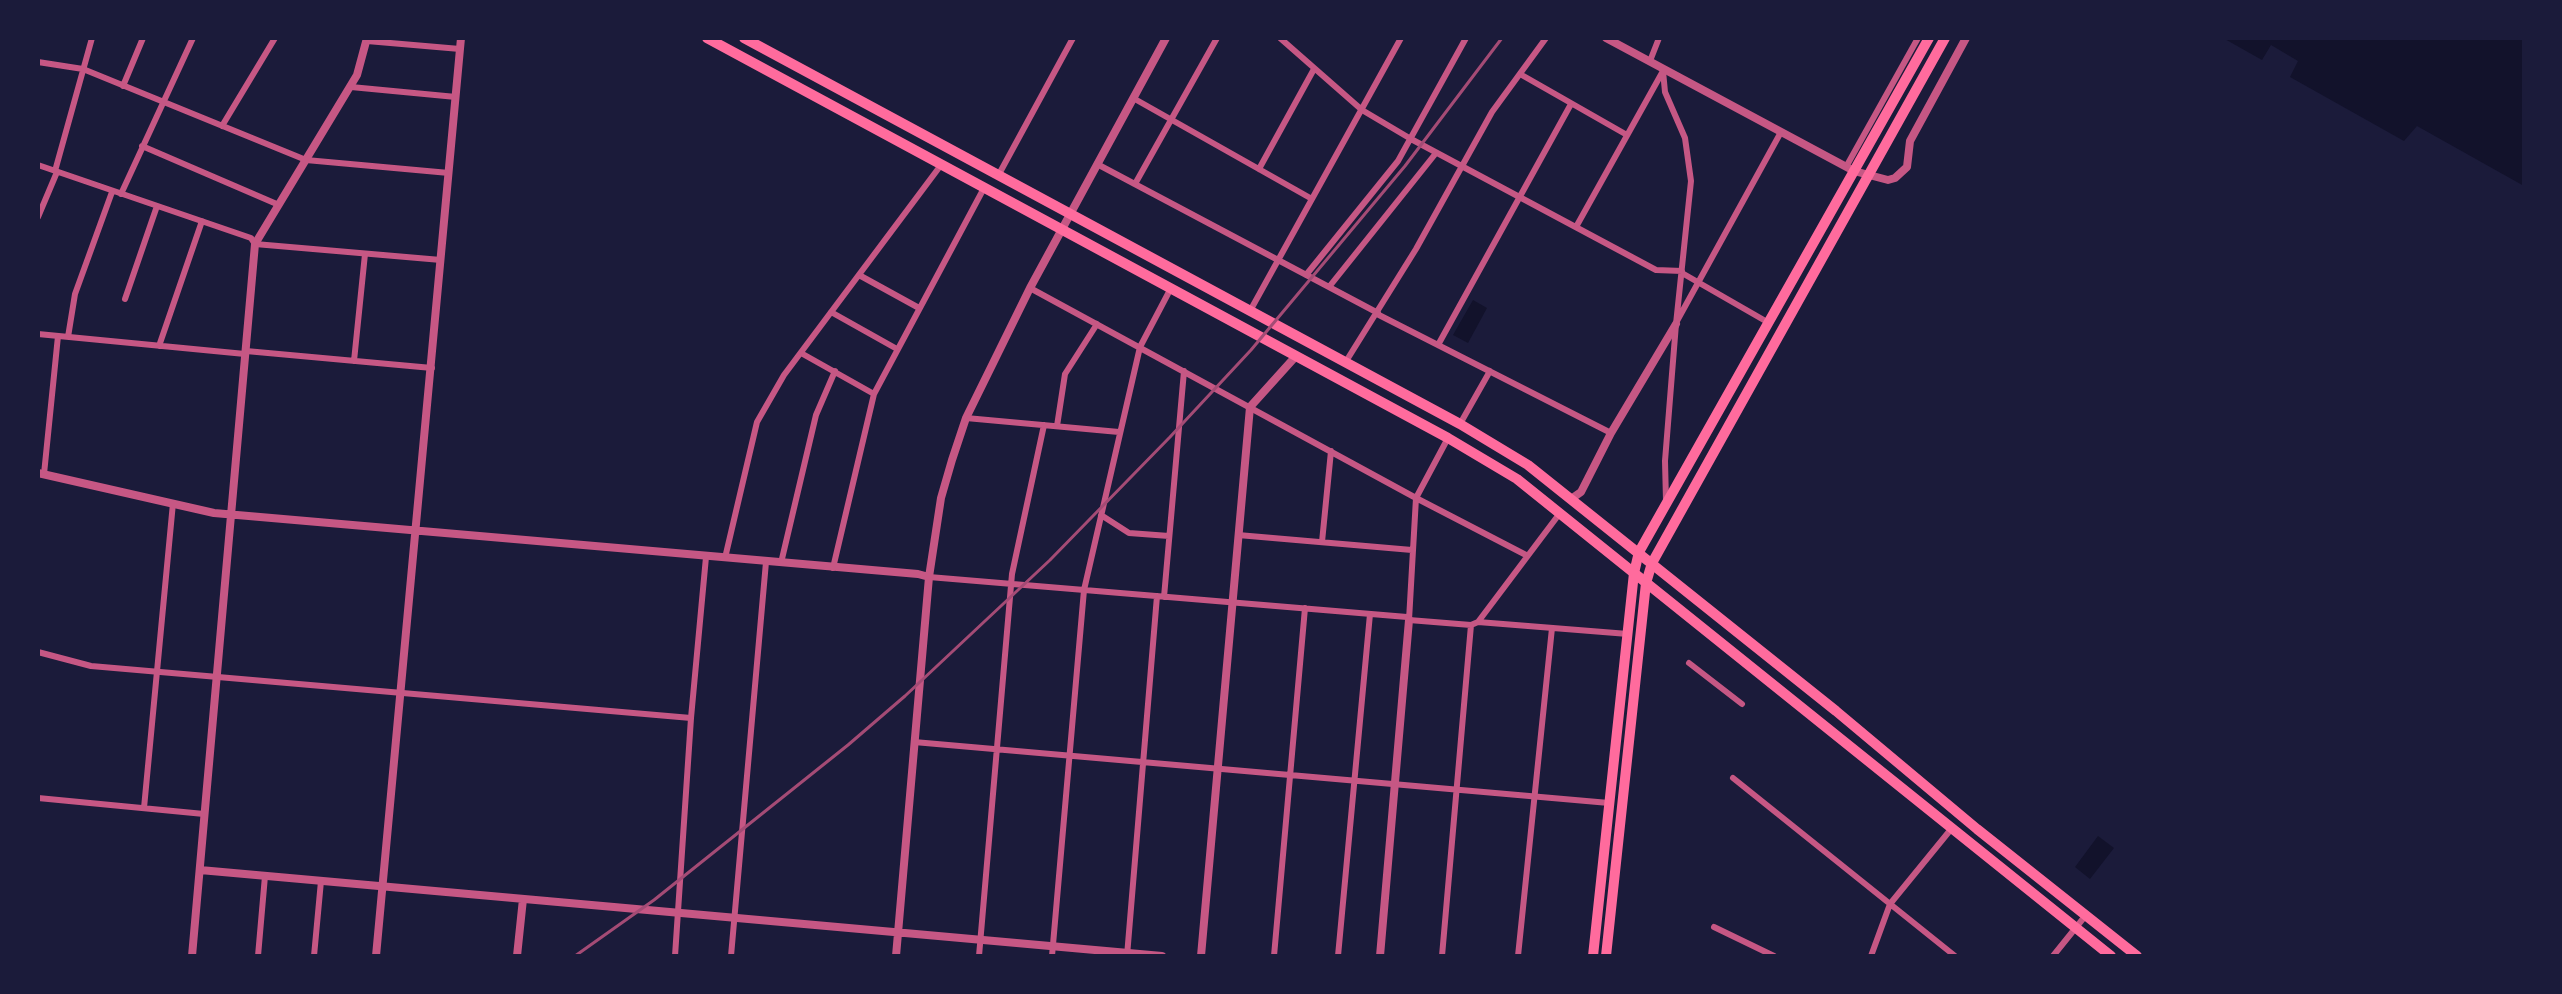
<!DOCTYPE html>
<style>
body{margin:0}
#map{position:relative;width:2562px;height:994px;overflow:hidden;background:#1b1b3a;font-family:Figtree,sans-serif}
canvas{display:block}
.frame{position:absolute;inset:0;border:40px solid #1b1b3a;pointer-events:none}
</style>
<div id="map">
<canvas width="2562" height="994"></canvas>
<div class="frame"></div>
</div>
<script>
const ctx = document.querySelector('canvas').getContext('2d');
ctx.lineJoin = 'round';
function fillPath(path, color) { ctx.fillStyle = color; ctx.fill(path, 'evenodd'); }
const toPath = rows => new Path2D(rows.map(r => 'M' + r).join(''));
function strokePath(path, color, width, dash) { ctx.strokeStyle = color; ctx.lineWidth = width; ctx.lineCap = dash ? 'butt' : 'round'; ctx.setLineDash(dash || []); ctx.stroke(path); }
fillPath(toPath([
 [2223,38,2524,38,2524,186,2417,126,2404,141,2290,77,2298,61,2271,45,2262,60],
 [1473,300,1487,308,1468,343,1453,335],
 [2098,836,2114,848,2090,879,2075,867]
]), '#12122b');
strokePath(toPath([
 [1280,38,1362,110,1411,139,1656,270,1682,271],
 [367,41,460,49],
 [1650,61,1659,38],
 [38,62,83,69,306,160,449,173],
 [1663,71,1665,92,1685,138,1691,181,1676,324,1665,461,1666,501],
 [1520,74,1627,135],
 [123,86,143,38],
 [351,87,456,97],
 [1133,98,1312,199],
 [222,126,275,38],
 [142,146,279,205],
 [1097,164,1378,313],
 [38,165,251,238,255,244,441,260],
 [1846,167,1918,38],
 [1259,169,1314,69],
 [55,171,92,38],
 [998,176,1073,38],
 [1135,184,1217,38],
 [121,194,193,38],
 [38,217,57,172],
 [1576,227,1663,71],
 [1682,273,1769,323],
 [859,275,919,308],
 [1306,275,1398,161,1466,38],
 [1329,287,1436,153],
 [1030,288,1416,498,1526,555],
 [125,299,157,206],
 [1250,311,1401,38],
 [831,312,897,349],
 [1377,314,1611,433],
 [1677,321,1781,132],
 [38,334,245,354],
 [68,337,75,294,112,192],
 [1438,345,1571,104],
 [159,346,202,221],
 [246,351,432,368],
 [801,353,874,394],
 [354,361,365,254],
 [1345,363,1416,249,1492,112,1546,38],
 [966,418,1119,432],
 [1460,424,1490,371],
 [1057,426,1065,374,1097,324],
 [1448,438,1416,498,1409,620,1471,625,1478,622,1628,634],
 [44,474,58,336],
 [1101,515,1129,533,1169,536],
 [1238,535,1412,550],
 [1322,542,1331,451],
 [725,558,757,422,784,375,941,165],
 [781,563,816,415,835,371],
 [833,568,874,394,984,188],
 [929,577,1407,617],
 [1164,597,1184,371],
 [1478,622,1560,513],
 [38,652,91,666,691,718],
 [1689,663,1742,704],
 [914,742,1609,803],
 [1733,778,1955,956],
 [38,798,204,814],
 [144,808,173,503],
 [1714,927,1774,956],
 [258,956,265,876],
 [314,956,321,881],
 [675,956,691,718,706,557],
 [731,956,766,562],
 [979,956,1012,574,1044,425],
 [1052,956,1084,590,1140,347,1171,288],
 [1127,956,1157,596],
 [1274,956,1305,608],
 [1338,956,1370,614],
 [1442,956,1471,625],
 [1518,956,1552,628],
 [1871,956,1890,904,1952,828],
 [2053,956,2086,915]
]), '#c65784', 6);
strokePath(toPath([
 [1606,38,1854,171,1888,180,1895,178,1907,167,1910,141,1966,38],
 [38,473,214,513,918,574,929,577],
 [1571,499,1581,492,1611,433,1676,324],
 [200,870,1162,956],
 [192,956,255,244,357,75,367,38],
 [376,956,461,38],
 [517,956,523,899],
 [896,956,929,577,941,498,952,460,966,418,1030,288,1166,38],
 [1201,956,1250,407,1296,356],
 [1380,956,1409,620]
]), '#c65784', 8);
strokePath(toPath([
 [1593,956,1634,573,1639,552,1929,38],
 [1606,956,1646,583,1652,563,1945,38]
]), '#ff6b9d', 10);
strokePath(toPath([
 [707,38,1448,438,1517,479,2111,956],
 [744,38,1460,424,1528,465,1836,711,1977,829,2137,956]
]), '#ff6b9d', 10);
strokePath(toPath([
 [575,956,654,900,848,745,905,696,1050,560,1170,437,1251,350,1405,166,1502,38]
]), '#a44b75', 3);
</script>
